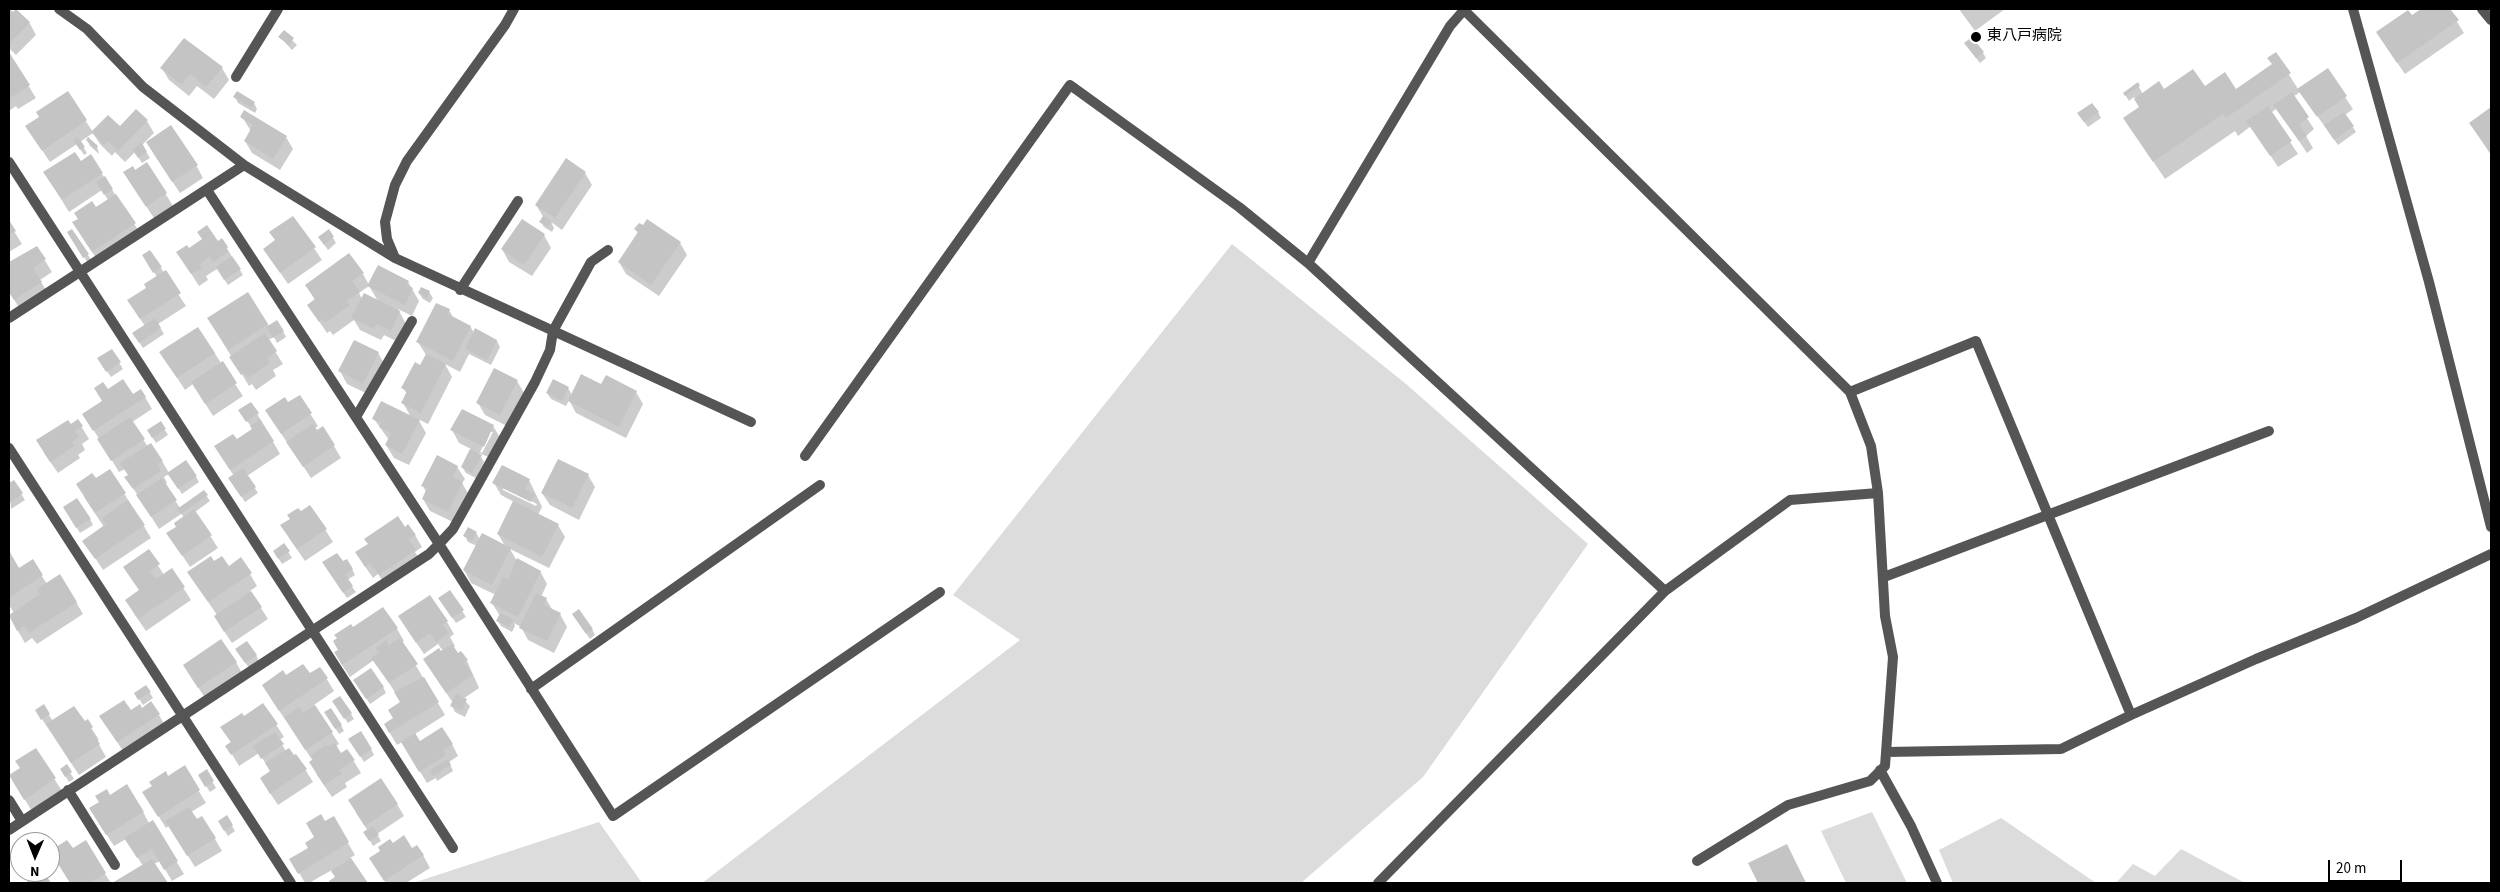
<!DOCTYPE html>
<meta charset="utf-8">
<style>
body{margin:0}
#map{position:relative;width:2500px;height:892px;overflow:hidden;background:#fff;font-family:"Source Sans 3",sans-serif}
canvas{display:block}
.frame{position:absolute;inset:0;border:10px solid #000;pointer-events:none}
.north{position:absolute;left:10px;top:832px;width:50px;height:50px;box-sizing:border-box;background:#fff;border:1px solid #999;border-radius:50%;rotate:181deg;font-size:14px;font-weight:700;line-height:20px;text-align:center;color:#000}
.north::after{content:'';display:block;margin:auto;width:18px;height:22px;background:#000;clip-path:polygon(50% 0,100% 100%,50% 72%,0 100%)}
.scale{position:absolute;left:2328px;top:860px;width:74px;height:22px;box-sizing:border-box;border:2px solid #000;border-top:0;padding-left:6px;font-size:15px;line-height:18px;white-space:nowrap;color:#000;-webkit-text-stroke:4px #fff;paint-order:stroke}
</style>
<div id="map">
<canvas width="2500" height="892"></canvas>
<div class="frame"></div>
<div class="north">N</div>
<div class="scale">20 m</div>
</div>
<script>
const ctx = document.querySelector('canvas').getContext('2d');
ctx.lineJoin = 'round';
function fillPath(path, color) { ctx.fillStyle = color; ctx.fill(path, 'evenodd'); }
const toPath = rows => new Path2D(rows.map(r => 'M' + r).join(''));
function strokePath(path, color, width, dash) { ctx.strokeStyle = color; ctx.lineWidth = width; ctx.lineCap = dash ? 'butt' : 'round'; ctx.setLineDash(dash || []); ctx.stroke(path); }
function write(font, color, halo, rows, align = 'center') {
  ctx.font = font + ' "Source Sans 3","Noto Sans JP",sans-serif'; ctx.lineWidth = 4; ctx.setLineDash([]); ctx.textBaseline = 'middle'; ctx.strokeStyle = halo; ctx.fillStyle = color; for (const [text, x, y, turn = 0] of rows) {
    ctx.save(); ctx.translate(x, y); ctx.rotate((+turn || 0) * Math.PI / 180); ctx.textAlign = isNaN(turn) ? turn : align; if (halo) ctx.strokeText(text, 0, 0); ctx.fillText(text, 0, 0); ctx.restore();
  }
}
fillPath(toPath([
 [1232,244,1406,384,1588,544,1423,777,1301,883,702,883,1020,640,953,595],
 [1872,812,1907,883,1846,883,1821,831],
 [2001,818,2096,883,1953,883,1939,850],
 [599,822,642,883,413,883],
 [2181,849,2245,883,2116,883,2133,864,2155,876]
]), '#dcdcdc');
fillPath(toPath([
 [1959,9,2005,9,1975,31],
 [2424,9,2449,9,2464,33,2405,74,2385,45,2412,17],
 [9,10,29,22,36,35,16,55,9,48],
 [284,32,297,45,292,50,280,37],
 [1969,49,1983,53,1986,58,1980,63],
 [2276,54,2298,89,2327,70,2353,109,2345,115,2356,132,2338,145,2300,92,2293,97,2314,129,2306,136,2313,148,2307,153,2277,108,2271,113,2298,154,2278,167,2251,126,2238,136,2235,131,2165,179,2124,118,2140,108,2134,97,2129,101,2124,93,2137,84,2143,94,2205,87,2236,90,2273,65],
 [9,55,36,98,18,109,16,106,9,111],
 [162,68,222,68,229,80,214,99,197,86,189,96,169,80],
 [67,93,93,132,147,121,154,133,142,145,150,158,142,163,135,152,125,162,115,152,112,156,100,144,93,133,80,142,87,153,84,155,77,144,50,162,34,138,40,118],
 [235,97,254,103,257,109,255,113,238,103],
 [2491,108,2491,155,2470,123],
 [2098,112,2101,118,2088,127,2082,119],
 [242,117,286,137,293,149,280,170,252,153,245,141,251,131],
 [87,140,97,146,99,154,90,146],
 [154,154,196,165,203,178,180,193],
 [80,163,102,174,142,236,100,264,81,235,95,208,108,200,102,190,69,212,45,173],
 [147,164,173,206,154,218,132,185,135,171],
 [585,173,592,185,562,230,551,222,554,228,552,232,544,227,541,222,544,218,536,205],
 [293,217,322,260,288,284,264,249,276,241],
 [522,220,544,235,551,248,532,276,509,262,502,249],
 [9,223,22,244,9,252],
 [636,229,680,243,687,255,659,296,626,274,619,262,638,234],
 [72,238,88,255,91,260,88,263],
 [333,238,336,243,328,250,323,243],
 [222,240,243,275,228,285,217,269,206,276,208,280,199,286,185,264,189,250],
 [37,248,52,272,40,280,48,294,22,312,9,292,9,263],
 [147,261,161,268,186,306,158,324,164,334,143,348,137,339,145,326,136,313,147,288,157,277],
 [363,274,369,285,408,282,419,301,412,316,398,309,406,324,398,342,384,335,381,340,360,330,354,320,333,335,330,331,327,333,308,305,315,300,306,285],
 [369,286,378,301,362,299,359,293],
 [429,292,433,298,430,303,423,299,419,293],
 [247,293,269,326,283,331,286,337,277,343,274,337,268,340,283,364,273,370,276,376,256,390,252,384,249,386,216,331],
 [449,310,454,319,470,326,474,333,497,341,500,347,491,365,469,354,460,372,445,364,452,377,428,424,418,419,426,433,409,465,394,458,386,445,389,440,374,419,411,417,403,403,407,394,403,388,421,366,426,355,418,342],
 [198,328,243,396,213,416,193,384,185,390,168,364],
 [111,350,123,369,111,377,99,359],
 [378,353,385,365,370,395,347,384,340,371],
 [517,381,524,393,507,426,485,415,478,403],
 [553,381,568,388,572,395,602,386,636,392,643,404,626,438,576,413,569,400,566,406,551,399,547,393],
 [107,391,145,397,152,409,132,422,148,447,162,461,169,473,196,477,199,482,182,494,169,474,164,477,167,483,165,485,180,508,204,492,210,501,195,512,218,548,190,567,168,534,178,527,184,517,181,514,159,529,126,477,129,475,125,469,119,472,84,414,103,402],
 [299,396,318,426,314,429,334,446,341,458,311,478,266,411,288,404],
 [251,403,280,454,247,476,258,493,245,502,233,484,234,476,223,459,236,441,254,430,243,416],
 [462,410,493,426,501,439,491,458,479,453,484,462,476,478,466,473,462,467,471,449,459,443,452,430],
 [490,432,493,432,482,453,480,452],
 [78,421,89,439,82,444,85,450,78,455,80,458,58,473,44,453],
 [160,423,168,435,156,443,148,430],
 [457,467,465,479,462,483,469,495,455,523,430,511,423,499,426,492,423,486],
 [110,470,151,538,103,570,84,541,104,527,84,497,95,480],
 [588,475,595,487,579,520,550,505,542,493],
 [529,480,542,507,538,515,558,525,565,537,549,568,510,549,517,561,540,571,547,584,541,597,546,599,553,611,560,614,567,627,554,653,528,640,521,627,514,623,515,626,512,632,501,626,497,620,500,616,492,603,496,595,471,583,464,570,477,546,468,542,465,536,476,533,480,539,505,546,498,534,514,502,501,495,494,483],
 [503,487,537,504,536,506,503,490],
 [13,481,25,500,11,509,9,484],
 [310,506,333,542,305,561,289,538,291,519],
 [68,513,90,519,93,525,80,533],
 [404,528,415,535,422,547,415,552,422,563,387,587,378,574,373,578,364,565],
 [284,545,292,558,282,564,274,551],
 [9,550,19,569,32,561,47,584,76,602,83,614,37,644,32,638,25,643,9,616,14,613,9,605],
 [149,551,164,575,172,570,191,600,146,631,133,612],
 [214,563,250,574,257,586,250,591,268,619,232,643,222,628,217,615,196,584],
 [342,563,352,569,355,575,347,580,356,592,347,598,327,568],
 [450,592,466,617,456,623,443,604],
 [577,620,592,629,595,635,590,639],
 [447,622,454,634,450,637,455,646,453,648,458,655,461,653,467,661,479,688,463,699,470,706,465,717,455,712,452,706,453,703,424,660,443,651,438,644,424,654,407,629],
 [353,629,397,629,404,641,402,642,445,715,415,734,420,743,452,744,458,756,449,762,453,771,437,781,436,778,427,783,402,742,397,745,385,725,395,719,402,703,374,660,350,677,342,665,339,650],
 [240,655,256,655,259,661,249,668],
 [236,662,243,675,206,699,191,677],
 [320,668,334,691,314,705,339,744,336,746,341,754,347,750,361,773,345,783,347,787,332,797,317,775,313,761,270,697,286,677,310,675],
 [358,686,383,687,386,693,370,704],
 [150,693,153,698,143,705,136,694],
 [263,704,284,737,279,740,286,751,293,757,296,755,313,782,278,805,268,790,271,772,259,753,239,766,227,746,231,743,222,727,244,717],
 [43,706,53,721,84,723,87,721,99,740,97,741,106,757,79,775,40,716],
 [337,707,351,714,354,719,348,723],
 [142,709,159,715,166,727,125,754,108,728,130,712],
 [329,718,341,725,344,731,339,734],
 [353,745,371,749,374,755,364,762],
 [36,750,62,791,32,811,10,776,21,768],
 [66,766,74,779,69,782,61,769],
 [184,767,206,803,191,812,215,839,222,851,195,867,169,826,166,828,151,804,153,786],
 [206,771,216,788,210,792,199,775],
 [110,797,143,812,149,823,152,821,184,874,172,881,160,861,154,864,166,883,115,883,143,866,126,839,114,846,98,821],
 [397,804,404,816,377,834,381,841,373,846,365,832,368,831,356,813],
 [227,817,235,831,228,836,219,822],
 [333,818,355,855,350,858,366,883,331,883,330,882,336,878,332,870,309,883,305,883,291,859,309,848,325,823],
 [86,842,105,874,111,883,71,883,58,863],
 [392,844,423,855,430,868,406,883,386,883,378,871],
 [1787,846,1806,883,1760,883,1750,863]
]), '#0003');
fillPath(toPath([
 [9,9,13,12,16,9,30,22,9,44],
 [2421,9,2450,9,2459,20,2397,63,2376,32,2408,10,2412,15],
 [284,30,294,38,289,45,278,37],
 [1972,37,1984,52,1976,58,1964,43],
 [184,38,223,67,206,87,190,74,182,85,160,68],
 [9,52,30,85,10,98,9,96],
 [2276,52,2291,73,2226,118,2223,114,2153,162,2123,118,2139,107,2134,99,2159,81,2164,89,2193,69,2205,86,2225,72,2236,89,2272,64,2267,58],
 [2328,68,2347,96,2317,117,2297,89],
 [2138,82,2140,86,2125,96,2123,93],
 [68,91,87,120,42,151,25,126,39,117,36,112],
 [237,91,255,102,251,108,233,97],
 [2292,92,2309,117,2299,124,2307,136,2299,141,2273,105],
 [2092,103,2099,112,2084,122,2077,113],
 [2268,106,2292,141,2270,156,2246,121],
 [2491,107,2491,154,2469,123],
 [136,109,148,120,118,151,108,141,104,145,91,132,108,115,120,126],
 [244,110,287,136,273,159,244,141,253,125,240,117],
 [2344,112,2354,126,2334,140,2324,125],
 [171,125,198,165,172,182,146,142],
 [78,137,85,147,80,150,73,140],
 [88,137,98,146,95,149,86,140],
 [142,143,147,152,138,158,132,149],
 [75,152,81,161,91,154,103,173,62,200,43,172],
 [566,158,586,172,555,218,535,205],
 [147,162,167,193,146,207,123,172,133,166,135,170],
 [105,176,113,189,104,195,96,182],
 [116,194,136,223,92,252,72,222,78,219,74,213,92,201,96,207],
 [293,216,316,247,280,273,263,249,275,240,269,232],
 [543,216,552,222,548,227,539,222],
 [522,219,545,234,524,265,501,249],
 [647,219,681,242,651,285,618,262,638,232,634,229,639,223,643,225],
 [9,220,16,231,9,235],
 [207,225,218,241,222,238,228,247,226,249,228,252,213,262,209,257,200,264,202,268,191,274,176,252,187,245,189,248,202,239,197,232],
 [72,229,89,254,83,258,67,232],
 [329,229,334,237,324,245,318,237],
 [37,246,46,259,33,268,42,282,14,300,9,292,9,262],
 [150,250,162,267,153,273,142,255],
 [349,253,364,273,352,281,360,292,347,301,350,305,325,323,322,319,319,322,307,305,315,299,305,285],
 [232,256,241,269,224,280,216,267],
 [378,265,409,281,407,285,413,288,405,305,367,286],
 [166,270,181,293,140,319,127,300,146,288,144,284],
 [421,287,430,291,427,298,418,293],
 [248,292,268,324,228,350,207,318],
 [364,293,400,311,391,331,377,324,374,329,351,318],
 [436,303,450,309,448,314,471,326,453,361,416,342],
 [155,318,161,328,139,343,132,333],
 [277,320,284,331,273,338,266,327],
 [198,327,215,353,177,378,159,352],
 [475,328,497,340,487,360,465,349],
 [265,333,277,351,267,358,270,363,248,378,244,373,241,375,229,357],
 [354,340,379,352,363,384,338,371],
 [112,349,121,362,106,372,97,358],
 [426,354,446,364,421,413,401,403,407,391,401,388,415,362,420,365],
 [223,361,237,383,205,404,191,382],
 [494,368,518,380,500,415,476,403],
 [581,374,601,384,606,375,637,391,619,427,568,401],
 [123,379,133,394,141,389,146,397,93,431,82,414,102,401,94,388,103,382,108,389],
 [553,379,569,387,562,401,546,393],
 [300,395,312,413,281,434,265,410,285,397,288,402],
 [381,401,420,420,402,454,385,445,391,433,379,427,381,423,372,419],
 [251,402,259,413,246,422,238,410],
 [462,409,494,425,484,447,450,430],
 [130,417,145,439,111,461,97,439],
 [78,419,83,426,75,431,79,437,72,442,74,446,50,462,36,440,68,420,71,424],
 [260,419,274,441,230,470,214,446,233,434,237,439,252,429,250,426],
 [161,421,166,429,152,438,147,430],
 [313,424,317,430,323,426,335,445,303,467,286,442],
 [151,443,163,461,157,464,161,471,133,489,124,477,128,475,120,463],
 [470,449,482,455,472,473,461,467],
 [437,455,458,466,453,477,463,482,448,512,422,499,427,488,421,486],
 [558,459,589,474,572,508,541,493],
 [186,460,197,476,178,489,167,473],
 [502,465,530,479,525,489,535,494,531,502,492,483],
 [243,468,256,487,241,497,228,478],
 [110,469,126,493,95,513,76,484,92,473,96,478],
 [162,478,177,500,151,517,136,495],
 [14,480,23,493,9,503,9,483],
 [204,490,208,495,181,514,177,509],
 [77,498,91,519,76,528,63,507],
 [128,500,145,525,95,559,82,541,106,524,102,518],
 [513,501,559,524,542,557,497,534],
 [310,505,327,529,297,549,280,525,290,519,287,515,298,508,301,511],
 [194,509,212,535,182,556,166,533,176,527,174,523],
 [398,516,405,527,408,524,416,535,409,539,416,550,379,575,370,563,365,567,355,552,368,544,364,539],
 [468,527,477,532,472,541,463,536],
 [482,533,511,548,492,585,463,570],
 [284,543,290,551,278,559,273,551],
 [149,549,160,564,150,571,156,579,172,568,185,587,138,619,125,600,139,590,123,567],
 [337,553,343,561,347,559,353,569,345,574,353,586,343,593,322,562],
 [12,556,19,568,33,559,43,575,9,598,9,558],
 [211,556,214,561,222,556,229,566,241,557,252,573,208,602,187,572],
 [517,558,541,571,518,617,490,603,503,577,508,580],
 [60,574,77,602,29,633,24,626,17,631,9,615,40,594,37,589],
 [450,590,464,610,452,618,438,598],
 [251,591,262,607,224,632,214,616],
 [536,593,547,598,544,605,561,613,547,641,519,628],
 [430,595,448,621,443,625,449,633,436,642,430,633,416,643,398,616],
 [383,607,398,628,342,665,334,652,338,650,333,641,337,638,334,635,351,624,353,627],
 [579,609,593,629,586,634,572,614],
 [500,613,513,619,509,627,496,621],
 [400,638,418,664,389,683,371,658,379,652,376,648,386,640,389,645],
 [221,639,237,662,198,688,183,665],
 [247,641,257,655,245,663,235,649],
 [452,644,458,653,461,651,468,660,464,662,473,675,446,693,423,659,439,648,441,651],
 [303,664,310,673,320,667,328,678,279,711,262,685,283,670,286,675],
 [371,668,384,687,366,699,353,680],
 [424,677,439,702,389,733,384,724,393,718,388,710,400,702,394,692],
 [146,685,151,692,138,700,134,693],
 [456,694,467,699,462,711,450,706],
 [340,696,352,713,344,719,332,701],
 [124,700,131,710,140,704,142,708,151,701,160,714,117,742,99,716],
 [263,703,278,724,231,755,225,746,231,742,220,727,242,713,244,716],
 [44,704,50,714,41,720,35,710],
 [315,705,333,732,305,750,284,717,299,707,303,713],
 [74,706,85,721,88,719,93,727,90,729,100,744,71,763,46,724],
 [331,708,342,725,335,729,324,712],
 [442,727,453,744,443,750,446,755,419,772,401,742,415,733,420,741],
 [361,731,372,749,360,757,348,739],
 [275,732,284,744,261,759,253,746],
 [335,743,341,753,347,749,355,760,339,770,342,774,324,785,309,762,313,759,311,755,326,745,328,747],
 [36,748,56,778,24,800,9,775,20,768,15,761],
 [289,748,294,755,296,754,307,769,270,794,260,778,270,771,265,763],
 [448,759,451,765,433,776,430,770],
 [67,764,72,772,65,777,60,769],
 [185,765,200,790,158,817,142,792,152,786,149,782,166,771,168,776],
 [207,769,214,781,205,787,198,775],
 [381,778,398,804,365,826,348,800],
 [127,784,144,812,106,835,89,808,99,802,95,796,107,789,110,795],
 [189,807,197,819,202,816,216,838,187,856,165,821],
 [321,814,325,821,334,816,349,842,298,874,289,859,308,848,305,843,314,837,306,823],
 [227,815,233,825,224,831,218,821],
 [153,820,178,861,164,870,152,849,137,858,124,838],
 [373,826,379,835,369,841,363,832],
 [404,835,412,848,417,845,424,855,384,881,369,858,380,851,378,847,390,839,393,843],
 [67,840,73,848,86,840,106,873,90,883,70,883,50,851],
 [1787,844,1806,883,1758,883,1748,863],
 [351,858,368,883,330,883,329,881,335,877,331,871],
 [152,859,168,883,112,883],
 [44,872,51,883,25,883,43,872]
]), '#c4c4c4');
strokePath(toPath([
 [59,9,87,29,143,87,244,165],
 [2353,9,2429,282,2491,527],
 [236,77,278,9],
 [9,162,453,848],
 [608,250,591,262,553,331,550,350,535,382,453,529,439,544,613,816,940,592],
 [395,258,387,239,385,222,395,185,407,161,505,25,514,9],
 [1308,263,1450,26,1464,10],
 [460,290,518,201],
 [9,318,244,165,395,258,751,422],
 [1850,392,1976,341,2131,715,2256,659,2356,618,2491,554],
 [356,417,412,321],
 [9,448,291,883],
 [805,456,1070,85,1239,207,1308,263,1665,591],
 [1884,577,2269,431],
 [531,689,820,485],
 [1886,752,2061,749,2131,715],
 [1880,770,1911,826,1937,883],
 [68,790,115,865],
 [9,800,22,821],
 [9,830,429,554,439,544,207,190],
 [1697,861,1788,805,1870,781,1885,766,1893,657,1885,616,1878,493],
 [1378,883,1665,591,1790,500,1878,493,1871,446,1850,392,1463,9]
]), '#555', 10);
strokePath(toPath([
 [2482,9,2491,20]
]), '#555', 10);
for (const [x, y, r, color] of [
 [1976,37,6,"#000"]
]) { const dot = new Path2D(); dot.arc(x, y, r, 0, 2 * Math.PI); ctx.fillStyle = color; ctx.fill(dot); strokePath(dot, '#fff', 2); }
write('15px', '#000', '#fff', [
 ["東八戸病院",1987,37]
], 'left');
</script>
